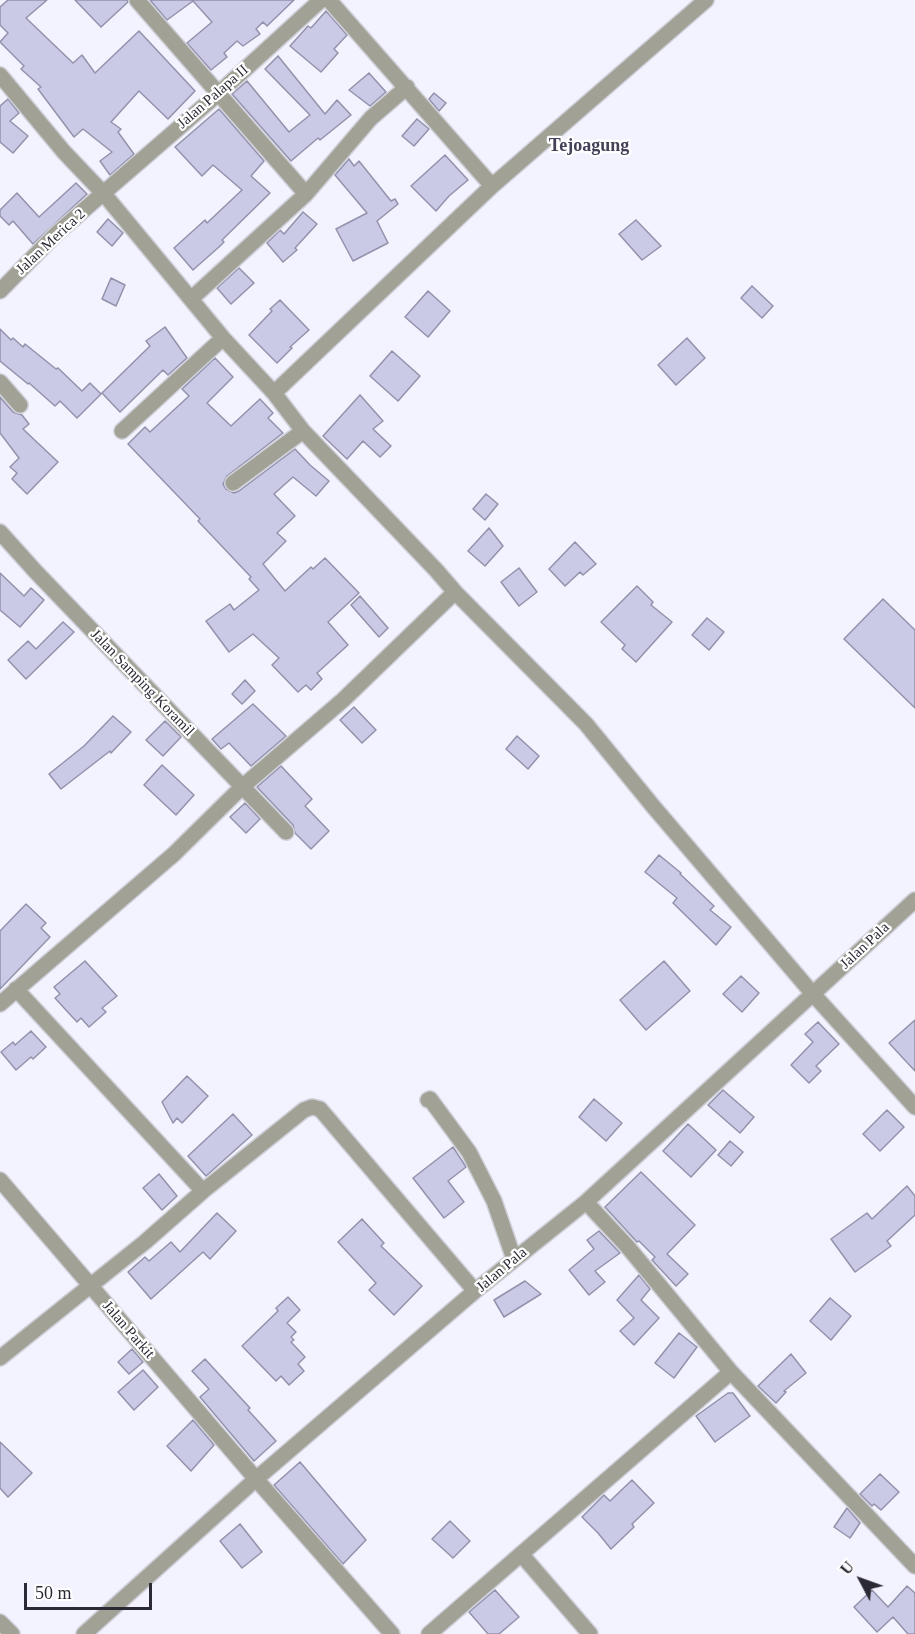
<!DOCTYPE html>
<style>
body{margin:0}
#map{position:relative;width:915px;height:1634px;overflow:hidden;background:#f3f3ff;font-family:Georgia,serif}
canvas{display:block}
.north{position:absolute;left:831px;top:1550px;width:60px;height:60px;-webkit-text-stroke:4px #fff;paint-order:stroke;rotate:311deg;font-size:16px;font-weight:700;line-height:24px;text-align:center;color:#2a2934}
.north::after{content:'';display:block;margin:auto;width:21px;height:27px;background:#2a2934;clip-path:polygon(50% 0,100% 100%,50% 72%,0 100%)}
.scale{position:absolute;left:24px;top:1583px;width:128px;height:27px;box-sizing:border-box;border:3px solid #2a2934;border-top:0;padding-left:8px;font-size:18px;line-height:21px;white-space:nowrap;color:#2a2934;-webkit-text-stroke:4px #fff;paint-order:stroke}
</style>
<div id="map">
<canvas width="915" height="1634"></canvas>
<div class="north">U</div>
<div class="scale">50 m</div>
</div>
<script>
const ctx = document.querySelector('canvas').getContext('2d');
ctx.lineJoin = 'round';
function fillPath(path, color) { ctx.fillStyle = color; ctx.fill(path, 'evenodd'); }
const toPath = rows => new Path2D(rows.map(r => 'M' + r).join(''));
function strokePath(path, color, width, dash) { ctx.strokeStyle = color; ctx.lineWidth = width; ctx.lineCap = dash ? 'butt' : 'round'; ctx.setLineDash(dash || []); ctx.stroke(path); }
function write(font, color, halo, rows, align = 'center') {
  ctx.font = font + ' Georgia,serif'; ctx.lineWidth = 4.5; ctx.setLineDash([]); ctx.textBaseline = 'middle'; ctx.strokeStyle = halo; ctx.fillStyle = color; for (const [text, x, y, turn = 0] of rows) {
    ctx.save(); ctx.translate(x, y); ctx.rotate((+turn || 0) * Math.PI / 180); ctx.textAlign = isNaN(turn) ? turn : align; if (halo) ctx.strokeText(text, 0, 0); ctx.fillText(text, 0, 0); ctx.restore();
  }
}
const building = toPath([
 [8,0,47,0,26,18,73,63,82,55,95,73,139,31,195,91,168,119,139,91,111,122,121,129,118,132,134,154,110,175,100,161,112,152,83,129,74,137,38,89,41,87,21,69,24,66,0,42,8,33,0,25,0,7,8,0],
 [75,0,127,0,128,2,101,27,75,0],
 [150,0,294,0,267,26,263,22,256,29,260,34,243,46,237,41,224,53,227,57,211,70,187,43,212,22,193,1,167,20,150,0],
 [326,11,347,35,334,49,338,53,321,72,290,46,308,26,311,28,326,11],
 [278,56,325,114,337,100,351,115,320,140,318,138,291,161,232,94,247,81,289,132,310,115,265,69,278,56],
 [369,73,386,92,370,106,349,90,369,73],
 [434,93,446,103,439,111,429,99,434,93],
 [8,99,19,113,10,121,28,136,13,153,0,142,0,106,8,99],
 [219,109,264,161,251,176,270,193,222,240,224,242,219,247,193,270,174,248,205,220,207,223,242,190,213,165,202,176,175,147,219,109],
 [417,119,429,129,414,146,402,136,417,119],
 [445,155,468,180,449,196,436,211,411,186,445,155],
 [349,159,354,166,359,161,391,201,395,199,398,204,377,221,388,243,353,261,336,229,367,213,335,175,349,159],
 [76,183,87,194,33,244,13,221,9,225,0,216,0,210,17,193,39,217,76,183],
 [303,212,317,224,295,248,297,250,283,262,267,243,280,230,284,234,303,212],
 [108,219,123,233,112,246,97,232,108,219],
 [636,220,661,246,642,260,619,234,636,220],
 [239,268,254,283,231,304,217,288,239,268],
 [111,278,125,285,116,306,102,299,111,278],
 [752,286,773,306,762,318,741,298,752,286],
 [428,291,450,311,428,337,405,317,428,291],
 [280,300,309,330,290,347,292,348,277,363,249,335,272,311,270,309,280,300],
 [165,327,187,358,168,375,163,370,120,412,102,393,150,346,146,341,165,327],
 [0,329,11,340,13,338,23,347,25,344,56,369,58,368,82,391,90,383,101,394,77,418,60,401,55,406,29,383,28,384,0,361,0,329],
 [687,338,705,358,676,385,658,365,687,338],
 [392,351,420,376,398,401,370,376,392,351],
 [215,358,233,377,207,403,231,426,260,399,273,413,268,418,283,433,227,476,223,484,226,489,234,493,239,491,295,449,310,465,329,481,316,496,293,477,274,494,295,516,277,533,286,541,263,564,285,591,311,567,313,569,325,558,359,593,328,622,348,645,317,673,322,679,311,690,306,685,298,692,272,665,279,658,253,634,229,652,206,621,230,604,234,610,259,590,249,579,251,577,198,521,200,519,128,444,145,427,150,432,189,396,182,389,215,358],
 [360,395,383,421,373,429,391,446,380,457,363,441,347,459,323,436,360,395],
 [0,397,13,412,22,415,29,424,23,429,58,462,27,494,12,479,17,473,10,467,19,458,0,433,0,397],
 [486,494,498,504,485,520,473,509,486,494],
 [489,528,503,546,485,566,468,551,489,528],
 [575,542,596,564,583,575,580,572,565,586,549,569,575,542],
 [519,568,537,592,519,606,501,582,519,568],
 [0,573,24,596,31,588,44,600,20,627,0,610,0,573],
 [637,586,653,602,651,605,672,622,636,662,622,649,625,645,601,622,637,586],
 [360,596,388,628,379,637,351,605,360,596],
 [883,599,915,630,915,708,844,639,883,599],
 [707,618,724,632,709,650,692,635,707,618],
 [63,622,74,632,26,679,8,660,28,641,36,649,63,622],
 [245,680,255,691,242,704,232,694,245,680],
 [253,704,286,736,251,766,229,743,221,749,212,739,253,704],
 [354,707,376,730,362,743,340,720,354,707],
 [113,716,131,732,111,753,110,751,61,789,49,774,84,746,113,716],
 [165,721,181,737,163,756,146,740,165,721],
 [517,736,539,756,528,769,506,749,517,736],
 [162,765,194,795,176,815,144,785,162,765],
 [281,766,312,799,305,806,329,831,311,849,295,833,293,825,257,787,281,766],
 [245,803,260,819,246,833,230,817,245,803],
 [659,855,681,873,680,874,714,906,710,910,731,927,716,945,673,903,677,898,645,872,659,855],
 [26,904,46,923,41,928,50,937,0,989,0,931,26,904],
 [85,961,117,996,102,1008,106,1012,89,1027,81,1018,77,1022,65,1009,55,998,60,994,54,987,85,961],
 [664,961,690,991,646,1030,620,1000,664,961],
 [741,976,759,993,742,1012,723,994,741,976],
 [915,1020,915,1071,889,1043,915,1020],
 [818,1022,839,1044,816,1066,821,1071,809,1083,791,1065,813,1042,805,1034,818,1022],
 [31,1031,46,1047,33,1059,31,1057,16,1070,1,1052,13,1042,15,1045,31,1031],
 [187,1076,208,1096,182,1123,177,1118,173,1123,162,1102,187,1076],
 [723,1090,754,1117,740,1133,708,1105,723,1090],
 [594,1099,622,1123,606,1141,579,1117,594,1099],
 [887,1110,904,1127,880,1151,863,1134,887,1110],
 [233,1114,252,1135,206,1176,188,1156,233,1114],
 [688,1124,716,1150,691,1177,663,1151,688,1124],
 [730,1141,743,1152,731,1166,718,1155,730,1141],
 [453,1147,466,1167,448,1181,464,1202,444,1218,413,1178,453,1147],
 [641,1172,695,1225,667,1254,688,1274,676,1286,652,1260,655,1257,639,1241,637,1242,605,1207,641,1172],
 [159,1174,177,1196,162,1210,143,1188,159,1174],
 [907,1186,915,1196,915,1215,887,1241,891,1246,855,1272,831,1239,867,1213,872,1219,907,1186],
 [217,1213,236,1231,210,1259,203,1252,151,1299,128,1272,145,1257,149,1261,171,1242,180,1252,217,1213],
 [362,1219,384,1243,381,1246,422,1286,394,1315,369,1290,376,1283,338,1242,362,1219],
 [599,1231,620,1253,595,1271,605,1282,589,1295,569,1270,594,1249,587,1240,599,1231],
 [639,1275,650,1289,641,1300,659,1318,634,1345,620,1331,634,1318,617,1300,639,1275],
 [525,1281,541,1294,504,1317,494,1300,525,1281],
 [288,1297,300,1310,287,1323,296,1332,291,1337,294,1340,291,1342,305,1357,298,1364,304,1371,289,1385,281,1376,276,1381,242,1346,278,1311,276,1308,288,1297],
 [830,1298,851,1316,831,1340,810,1321,830,1298],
 [679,1333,697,1347,674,1378,655,1363,679,1333],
 [132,1349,143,1362,129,1374,118,1362,132,1349],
 [791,1354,806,1373,784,1391,786,1392,776,1403,758,1386,791,1354],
 [205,1359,250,1408,248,1410,276,1441,254,1461,200,1397,209,1389,192,1371,205,1359],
 [143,1370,158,1387,134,1410,118,1392,143,1370],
 [728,1393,733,1393,750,1416,715,1442,696,1416,728,1393],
 [193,1420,214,1445,191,1471,167,1446,193,1420],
 [0,1442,32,1473,8,1497,0,1488,0,1442],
 [300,1462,366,1540,343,1564,274,1485,300,1462],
 [880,1474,899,1492,881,1510,874,1504,872,1506,860,1494,880,1474],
 [632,1480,654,1503,632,1524,634,1527,611,1549,598,1533,582,1517,604,1495,610,1501,632,1480],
 [847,1508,860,1523,850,1538,834,1527,847,1508],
 [450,1521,470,1541,453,1558,432,1539,450,1521],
 [240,1524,262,1552,242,1568,220,1541,240,1524],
 [907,1586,915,1593,915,1634,908,1634,893,1617,877,1632,854,1607,872,1590,888,1607,907,1586],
 [495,1590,519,1617,499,1634,488,1634,469,1612,495,1590]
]);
fillPath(building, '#cbcae6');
strokePath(building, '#9392ac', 1.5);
const street = toPath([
 [137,0,306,194],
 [329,0,492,186],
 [0,75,64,152,104,194,223,338,274,393,303,431,436,570,455,592,586,724,652,805,813,994,915,1107],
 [0,291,56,234,219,93,321,0],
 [191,299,306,194,371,118,407,87],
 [0,382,20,405],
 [274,393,492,186,706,0],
 [122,431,223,338],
 [233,483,303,431],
 [0,532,36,572,286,832],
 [16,989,203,1191],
 [0,1004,174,854,242,787,343,700,455,592],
 [428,1100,430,1099,469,1152,494,1201,514,1259],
 [0,1180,256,1479,392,1634],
 [586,1202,627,1246,731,1372,915,1566],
 [0,1358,145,1242,203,1191,304,1110,312,1107,320,1109,475,1291],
 [521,1554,590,1634],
 [0,1622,12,1634],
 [84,1634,256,1479,475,1291,586,1202,915,900],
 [429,1634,731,1372]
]);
strokePath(street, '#cfcfda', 18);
strokePath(street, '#a1a195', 15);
write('15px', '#2a2934', '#fff', [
 ["Jalan Palapa II",213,97,-41],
 ["Jalan Merica 2",51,242,-43],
 ["Jalan Samping Koramil",142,683,46],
 ["Jalan Pala",865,946,-43],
 ["Jalan Pala",502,1270,-40],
 ["Jalan Parkit",128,1330,49]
]);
write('bold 18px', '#434259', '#fff', [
 ["Tejoagung",589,146]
]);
</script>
